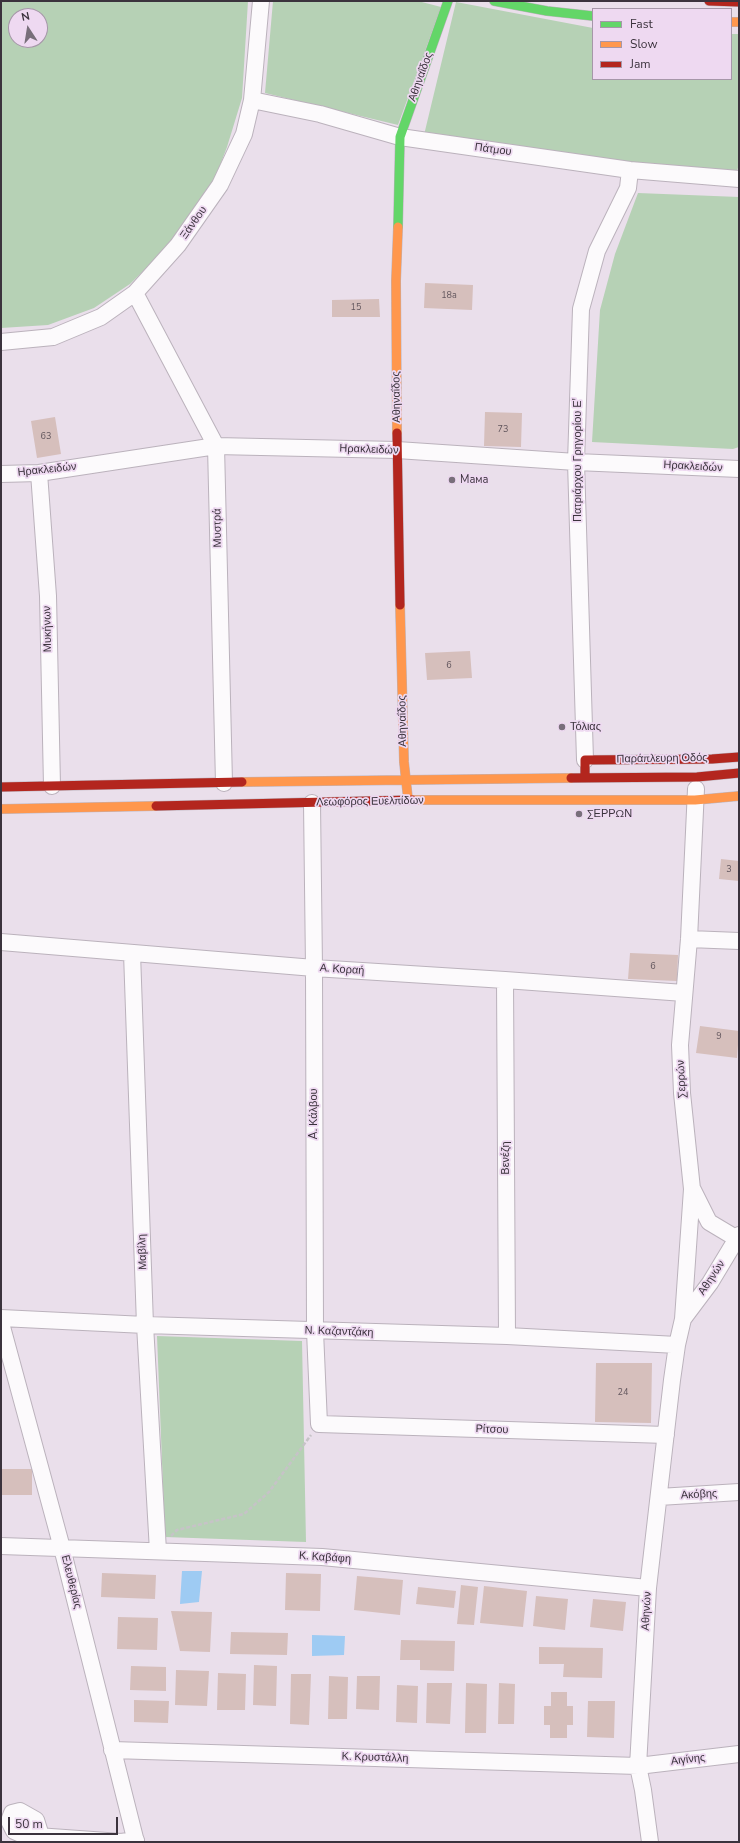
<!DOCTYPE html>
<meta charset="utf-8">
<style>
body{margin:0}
#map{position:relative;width:740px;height:1843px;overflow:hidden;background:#eadfeb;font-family:"Nunito Sans",sans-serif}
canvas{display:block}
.frame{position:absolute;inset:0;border:2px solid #3b333d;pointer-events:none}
.legend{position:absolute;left:592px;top:8px;width:140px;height:72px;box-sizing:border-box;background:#eed9f1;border:1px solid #a697a9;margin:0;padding:5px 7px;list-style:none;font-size:12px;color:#3b333d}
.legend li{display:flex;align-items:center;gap:8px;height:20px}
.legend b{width:20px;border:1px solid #a697a9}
.north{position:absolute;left:8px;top:8px;width:40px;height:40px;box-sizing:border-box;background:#eed9f1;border:1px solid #a697a9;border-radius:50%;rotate:348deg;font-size:11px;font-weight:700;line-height:16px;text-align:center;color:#3b333d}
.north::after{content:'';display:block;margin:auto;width:14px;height:18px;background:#786f7a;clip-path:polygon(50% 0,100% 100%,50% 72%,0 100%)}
.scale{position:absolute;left:8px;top:1817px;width:110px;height:18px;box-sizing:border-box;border:2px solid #3b333d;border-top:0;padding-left:5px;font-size:12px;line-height:14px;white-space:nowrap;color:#3b333d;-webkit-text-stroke:3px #eed9f1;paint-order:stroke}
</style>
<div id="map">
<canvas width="740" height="1843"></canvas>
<div class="frame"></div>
<ul class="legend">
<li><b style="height:5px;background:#63d668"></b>Fast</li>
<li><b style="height:5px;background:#ff974d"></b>Slow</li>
<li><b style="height:5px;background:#b3261e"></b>Jam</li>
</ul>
<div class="north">N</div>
<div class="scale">50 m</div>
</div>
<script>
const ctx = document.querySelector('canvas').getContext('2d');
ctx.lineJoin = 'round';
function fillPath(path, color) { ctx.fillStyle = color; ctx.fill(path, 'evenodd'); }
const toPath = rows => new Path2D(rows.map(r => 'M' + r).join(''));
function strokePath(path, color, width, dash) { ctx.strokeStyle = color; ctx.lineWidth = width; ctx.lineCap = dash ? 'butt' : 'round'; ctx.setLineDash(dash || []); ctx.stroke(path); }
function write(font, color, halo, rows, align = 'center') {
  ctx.font = font + ' "Nunito Sans",sans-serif'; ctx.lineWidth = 3.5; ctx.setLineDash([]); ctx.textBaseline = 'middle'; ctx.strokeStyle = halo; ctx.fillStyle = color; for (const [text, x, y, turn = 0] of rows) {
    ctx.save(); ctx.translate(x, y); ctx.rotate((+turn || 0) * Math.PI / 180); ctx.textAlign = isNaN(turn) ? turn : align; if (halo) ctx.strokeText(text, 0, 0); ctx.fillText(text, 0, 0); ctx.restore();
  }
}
fillPath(toPath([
 [1,1,248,1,242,98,227,147,213,184,190,214,172,243,130,284,94,308,48,325,1,328],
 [16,16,40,16,40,40,16,40],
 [273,1,418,1,441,7,398,125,265,93],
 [456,2,593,28,593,79,731,79,731,34,739,34,739,163,737,172,627,166,424,135],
 [638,193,739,197,739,447,733,449,592,442,600,310,615,254],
 [157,1336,302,1341,306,1542,165,1537]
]), '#b6d1b5');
fillPath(toPath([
 [182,1571,202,1571,199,1602,180,1604],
 [312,1635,345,1636,344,1655,312,1656]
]), '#9ecbf3');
fillPath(toPath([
 [425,283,473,285,472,310,424,308],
 [379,299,380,317,332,317,332,300],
 [485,412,522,413,521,447,484,446],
 [55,417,61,454,37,458,31,421],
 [470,651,472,678,427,680,425,653],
 [721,859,739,861,739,881,719,879],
 [630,953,678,955,677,981,628,979],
 [700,1026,739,1031,737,1058,696,1053],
 [596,1363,652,1363,651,1423,595,1422],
 [1,1469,32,1469,32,1495,1,1495],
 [102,1573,156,1575,155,1599,101,1597],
 [286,1573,321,1574,320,1611,285,1610],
 [357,1576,403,1580,400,1615,354,1610],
 [461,1585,478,1587,474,1625,457,1624],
 [484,1586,527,1591,523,1627,480,1623],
 [418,1587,456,1591,454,1608,416,1604],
 [536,1596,568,1599,565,1630,533,1626],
 [593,1599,626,1602,623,1631,590,1627],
 [171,1611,212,1612,210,1652,180,1651],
 [118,1617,158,1618,157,1650,117,1649],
 [231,1632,288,1633,287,1655,230,1654],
 [401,1640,455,1641,454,1671,420,1670,420,1660,400,1660],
 [539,1647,603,1648,602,1678,563,1677,564,1664,539,1664],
 [254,1665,277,1666,276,1706,253,1705],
 [131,1666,166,1667,166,1691,130,1690],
 [176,1670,209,1671,207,1706,175,1705],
 [218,1673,246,1674,245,1710,217,1710],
 [291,1674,311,1674,309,1725,290,1724],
 [329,1676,348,1677,347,1719,328,1719],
 [357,1676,380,1676,379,1710,356,1709],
 [427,1683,452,1683,450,1724,426,1723],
 [466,1683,487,1684,486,1733,465,1733],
 [499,1683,515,1684,514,1724,498,1724],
 [397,1685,418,1686,417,1723,396,1722],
 [551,1692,567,1692,567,1706,573,1706,573,1725,567,1725,567,1738,550,1738,550,1725,544,1725,544,1706,551,1706],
 [134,1700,169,1701,168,1723,134,1722],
 [588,1701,615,1701,614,1738,587,1737]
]), '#d6bfbc');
const street = toPath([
 [252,100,320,114,400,137,630,170,739,179],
 [135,293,216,446,224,783],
 [1,342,53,337,101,317,135,293,178,245,220,185,244,134,252,100,261,1],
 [39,473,48,596,52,786],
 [1,474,39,473,216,446,397,450,576,462,739,469],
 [585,760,576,462,581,309,597,251,628,188,630,170],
 [312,803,314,968,315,1331,319,1424,666,1435],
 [689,939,739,941],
 [1,942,314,968,505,980,684,993],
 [132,953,145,1325,158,1551],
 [505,980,507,1336],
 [693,1190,709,1222,739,1240],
 [1,1318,145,1325,507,1336,677,1345],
 [683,1319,710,1283,739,1235],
 [1,1323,62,1548,136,1842],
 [659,1497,739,1492],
 [1,1546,322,1557,648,1588],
 [112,1750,638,1766,739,1754],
 [41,1836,36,1820,20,1811,12,1813,9,1821,14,1831,23,1835,121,1842,136,1840],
 [650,1842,643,1790,638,1766,648,1588,672,1380,677,1345,683,1319,692,1189,682,1093,680,1045,689,939,696,789]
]);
const fast = toPath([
 [494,1,547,11,593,16],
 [398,227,400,137,448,1]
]);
const slow = toPath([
 [731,22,739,22],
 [397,433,396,281,398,227],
 [400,605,404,762,408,799],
 [242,782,571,778],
 [412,800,695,800,739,796],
 [1,809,156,806]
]);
const jam = toPath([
 [709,1,739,2],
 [397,433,400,605],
 [571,778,697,777,739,773],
 [585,778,585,760,712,759,739,757],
 [1,787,242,782],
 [156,806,412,800]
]);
strokePath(street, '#bbb2bc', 18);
strokePath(fast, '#bbb2bc', 10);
strokePath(slow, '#bbb2bc', 10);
strokePath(jam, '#bbb2bc', 10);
strokePath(toPath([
 [171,1536,177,1530,244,1514,269,1492,311,1435]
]), '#c6c3c7', 2.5, [4, 2]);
strokePath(street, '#fcfafc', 16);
strokePath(fast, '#63d668', 9);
strokePath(slow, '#ff974d', 9);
strokePath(jam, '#b3261e', 9);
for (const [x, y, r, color] of [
 [452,480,4,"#786f7a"],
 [562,727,4,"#786f7a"],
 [579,814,4,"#786f7a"]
]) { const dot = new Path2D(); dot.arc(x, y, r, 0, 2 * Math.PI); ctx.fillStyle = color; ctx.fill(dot); strokePath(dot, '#eed9f1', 1.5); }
write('9px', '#62565d', null, [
 ["18a",449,296],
 ["15",356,308],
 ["73",503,430],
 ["63",46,437],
 ["6",449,666],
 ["3",729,870],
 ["6",653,967],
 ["9",719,1037],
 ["24",623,1393]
]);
write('11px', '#3b333d', '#eed9f1', [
 ["Αθηναΐδος",421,77,-70],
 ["Πάτμου",493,150,8],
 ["Ξάνθου",194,223,-55],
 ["Αθηναΐδος",397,397,-91],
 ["Ηρακλειδών",369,450,2],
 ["Πατριάρχου Γρηγορίου Ε'",578,460,-90],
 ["Ηρακλειδών",693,467,3],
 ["Ηρακλειδών",47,470,-6],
 ["Μυστρά",218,528,-91],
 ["Μυκήνων",48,629,-91],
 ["Αθηναΐδος",403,721,-91],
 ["Παράπλευρη Οδός",662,759,-1],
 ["Λεωφόρος Ευελπίδων",370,802,-1],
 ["Α. Κοραή",342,970,4],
 ["Σερρών",682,1079,-93],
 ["A. Κάλβου",314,1114,-90],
 ["Βενέζη",506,1158,-90],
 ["Μαβίλη",143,1252,-92],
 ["Αθηνών",712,1278,-57],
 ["Ν. Καζαντζάκη",339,1332,2],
 ["Ρίτσου",492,1430,2],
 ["Ακόβης",699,1495,-3],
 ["Κ. Καβάφη",325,1558,4],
 ["Ελευθερίας",71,1582,76],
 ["Αθηνών",647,1611,-87],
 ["Κ. Κρυστάλλη",375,1758,2],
 ["Αιγίνης",688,1760,-7]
]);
write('11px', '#3b333d', '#eed9f1', [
 ["Мама",460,480],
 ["Τόλιας",570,727],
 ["ΣΕΡΡΩΝ",587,814]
], 'left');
</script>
